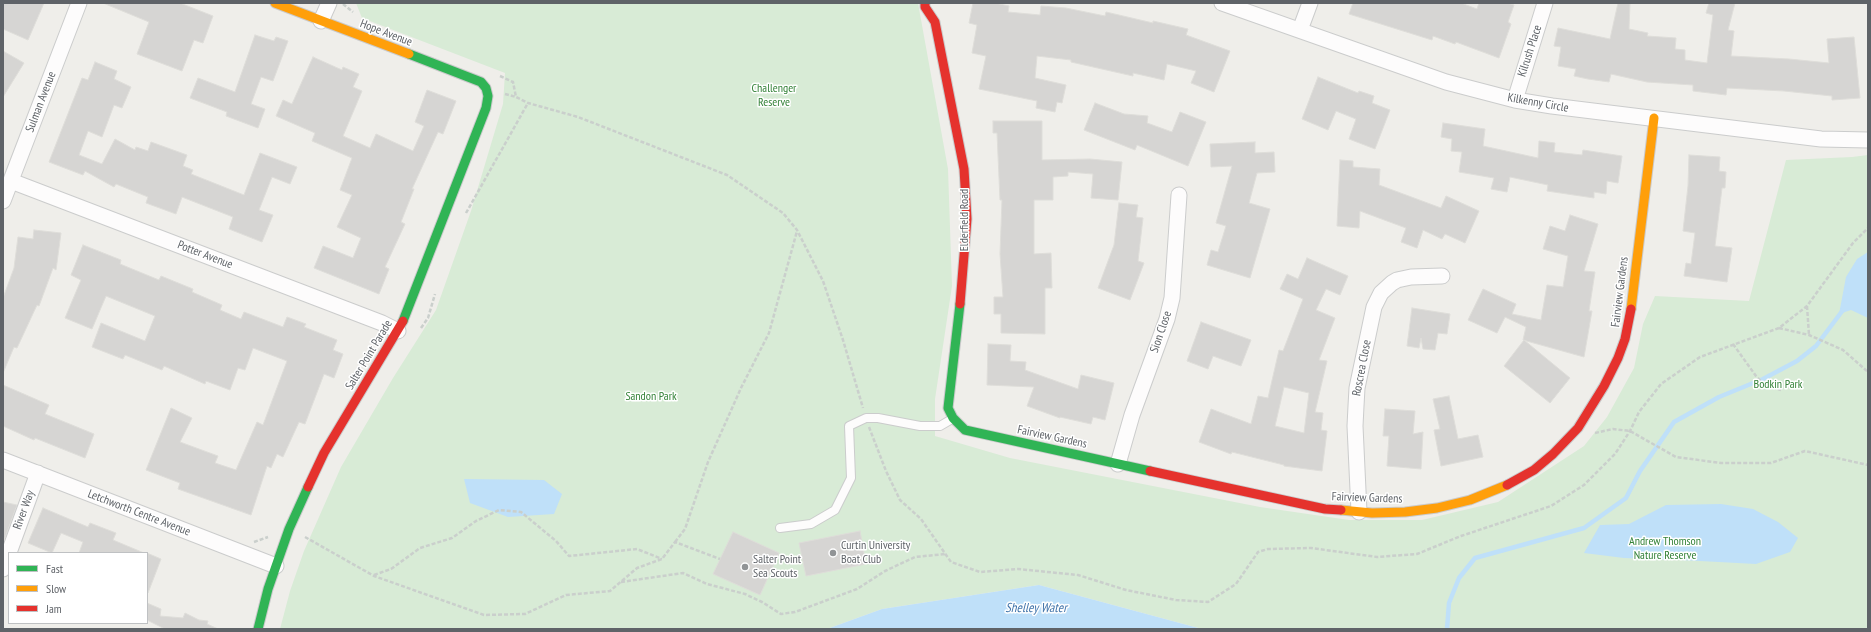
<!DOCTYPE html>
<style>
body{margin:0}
#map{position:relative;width:1871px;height:632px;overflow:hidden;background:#efeeea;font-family:"PT Sans Narrow",sans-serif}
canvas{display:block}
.frame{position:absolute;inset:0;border:4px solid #5f6368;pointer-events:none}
.legend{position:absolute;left:8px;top:552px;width:140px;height:72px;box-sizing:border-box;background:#fff;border:1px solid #bfc1c3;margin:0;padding:5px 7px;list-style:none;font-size:12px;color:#5f6368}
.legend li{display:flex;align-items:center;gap:8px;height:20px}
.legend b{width:20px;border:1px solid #bfc1c3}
</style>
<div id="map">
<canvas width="1871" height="632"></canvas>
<div class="frame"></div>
<ul class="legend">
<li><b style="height:5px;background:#30b455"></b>Fast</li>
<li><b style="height:5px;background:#ff9f0a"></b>Slow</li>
<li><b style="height:5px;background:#e5322d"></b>Jam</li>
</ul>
</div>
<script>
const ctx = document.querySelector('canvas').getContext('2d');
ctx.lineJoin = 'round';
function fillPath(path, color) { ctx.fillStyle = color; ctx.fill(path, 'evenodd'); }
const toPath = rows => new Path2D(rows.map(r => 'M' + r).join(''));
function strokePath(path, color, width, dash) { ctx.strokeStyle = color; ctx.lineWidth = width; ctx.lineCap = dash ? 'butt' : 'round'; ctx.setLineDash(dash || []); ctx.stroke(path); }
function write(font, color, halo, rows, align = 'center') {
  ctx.font = font + ' "PT Sans Narrow",sans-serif'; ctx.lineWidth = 3; ctx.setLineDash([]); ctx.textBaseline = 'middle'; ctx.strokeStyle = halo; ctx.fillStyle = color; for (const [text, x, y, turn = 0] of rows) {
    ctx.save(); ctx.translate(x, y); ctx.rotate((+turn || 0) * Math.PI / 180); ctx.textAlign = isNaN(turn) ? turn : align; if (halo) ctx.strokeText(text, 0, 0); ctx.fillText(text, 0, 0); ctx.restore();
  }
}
fillPath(toPath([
 [356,3,918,3,948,169,952,286,935,399,935,436,1010,458,1260,507,1349,520,1422,520,1498,502,1584,446,1607,417,1634,368,1643,324,1655,296,1749,301,1786,160,1852,157,1868,155,1868,629,1202,629,1039,585,882,609,827,629,280,629,290,591,304,551,341,467,393,378,436,310,471,211,503,104,505,73,362,18]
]), '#d8ebd6');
fillPath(toPath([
 [1868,252,1868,318,1851,310,1839,314,1846,277,1857,259],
 [464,479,544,480,562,494,554,514,508,517,470,503],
 [1721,504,1753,509,1778,522,1798,538,1790,552,1756,564,1681,560,1624,558,1584,553,1600,525,1629,524,1666,505],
 [1039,585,1202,629,827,629,882,609]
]), '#bfe0f9');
strokePath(toPath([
 [1447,629,1449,603,1459,578,1475,558,1584,528,1626,498,1640,471,1674,422,1719,397,1763,379,1797,361,1816,346,1843,310]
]), '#bfe0f9', 4.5);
const building = toPath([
 [3,3,44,3,28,40,3,29,3,3],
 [103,3,180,3,213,16,203,43,194,40,182,71,137,54,149,22,103,3],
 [973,3,995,3,1009,6,1008,12,1040,15,1041,6,1066,8,1105,16,1106,12,1153,23,1153,21,1188,29,1186,35,1230,51,1214,92,1191,83,1196,71,1167,64,1164,80,1133,73,1133,76,1071,62,1071,60,1037,56,1035,78,1066,85,1062,103,1057,102,1055,112,1036,108,1037,101,979,89,986,56,972,53,977,25,969,23,973,3],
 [1353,3,1461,3,1477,9,1479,3,1507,3,1514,5,1508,22,1511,24,1499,58,1456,42,1455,44,1433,36,1432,40,1349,14,1353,3],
 [1618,3,1630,3,1629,29,1648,33,1647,36,1676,38,1675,49,1685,50,1685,60,1707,63,1713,15,1706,13,1709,3,1735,3,1728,30,1734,31,1731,56,1789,59,1829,63,1827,39,1854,37,1860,98,1832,100,1832,96,1784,91,1727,88,1726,95,1693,91,1693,85,1647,82,1611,74,1609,82,1588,79,1574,76,1576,69,1558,66,1561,47,1554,46,1558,28,1610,39,1618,3],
 [255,35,274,41,276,37,288,41,273,81,261,77,251,104,265,109,258,128,226,116,227,112,190,98,198,78,235,92,255,35],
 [3,51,24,63,3,97,3,51],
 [313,57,342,70,343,67,359,74,353,87,362,91,343,136,370,148,376,134,413,151,424,126,415,122,427,90,456,101,443,134,438,132,412,189,414,189,401,222,405,224,385,267,389,269,379,294,314,268,323,246,353,258,361,238,337,227,352,195,340,190,352,158,312,141,315,133,276,116,283,100,292,104,313,57],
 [95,62,117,71,114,79,131,87,122,108,114,105,102,137,88,131,79,155,102,164,115,139,135,150,136,147,148,151,151,142,187,155,183,166,193,170,191,174,244,195,260,153,297,167,290,184,272,177,259,210,273,215,262,242,229,229,233,217,182,197,176,214,146,203,148,197,116,184,114,187,85,171,83,175,49,162,82,78,88,80,95,62],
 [1318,77,1358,93,1359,91,1374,96,1372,103,1390,110,1375,149,1349,139,1356,119,1336,111,1328,130,1302,119,1318,77],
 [1095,103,1124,114,1148,116,1147,123,1172,132,1180,112,1206,122,1188,166,1137,145,1135,150,1084,130,1095,103],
 [993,121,1042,121,1042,160,1090,159,1122,162,1118,200,1091,198,1093,174,1068,172,1068,176,1053,177,1053,200,1034,200,1034,254,1051,253,1052,288,1045,288,1045,334,1001,333,1001,314,994,314,994,297,1003,297,1000,254,1002,200,1000,200,997,133,993,133,993,121],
 [1443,123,1485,129,1483,146,1538,158,1539,141,1555,143,1554,152,1582,155,1583,150,1622,156,1618,183,1607,181,1606,194,1594,192,1594,198,1547,191,1548,185,1510,177,1507,192,1491,189,1494,178,1459,172,1462,152,1451,151,1452,139,1441,137,1443,123],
 [1255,142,1255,153,1274,152,1275,172,1257,173,1249,203,1270,209,1250,278,1207,265,1211,250,1218,252,1226,226,1216,223,1232,166,1211,167,1210,144,1255,142],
 [1689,155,1720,157,1719,171,1726,172,1725,188,1722,188,1715,246,1732,248,1727,282,1684,276,1686,263,1691,264,1695,233,1683,231,1688,186,1689,155],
 [1340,160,1353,161,1353,167,1380,169,1379,185,1441,208,1446,196,1479,211,1465,243,1445,234,1442,239,1423,230,1417,248,1401,242,1406,228,1360,211,1359,228,1337,226,1340,160],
 [1119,203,1138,205,1136,217,1143,218,1138,261,1144,263,1130,300,1098,288,1114,245,1119,203],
 [1570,215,1598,224,1584,271,1595,272,1589,311,1592,311,1584,357,1523,340,1526,327,1505,317,1497,333,1468,320,1483,289,1516,304,1512,314,1541,320,1547,285,1563,287,1568,256,1543,249,1550,226,1565,231,1570,215],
 [34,230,61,233,56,270,53,268,39,306,37,305,17,348,14,347,3,373,3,298,14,268,18,237,33,239,34,230],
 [83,245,121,260,120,264,159,280,161,276,193,289,192,292,222,305,220,310,241,319,244,312,283,327,287,317,306,324,304,327,337,340,333,350,343,354,334,378,324,374,305,424,299,422,283,457,277,454,271,468,267,466,251,515,178,489,180,483,146,470,171,408,192,418,180,442,218,456,215,463,236,470,257,422,263,425,287,361,253,348,245,370,238,368,230,390,206,381,205,384,164,366,162,370,125,355,123,359,92,347,101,323,145,341,155,316,106,296,92,329,65,318,81,280,71,275,83,245],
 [1307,258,1348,276,1340,295,1326,289,1316,310,1335,318,1319,360,1327,361,1315,412,1323,413,1321,430,1327,431,1322,471,1284,466,1284,465,1232,452,1231,454,1199,442,1211,409,1251,424,1258,396,1268,398,1279,350,1283,351,1303,299,1280,289,1287,274,1298,279,1307,258],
 [1284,387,1309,393,1304,433,1275,426,1284,387],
 [1412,308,1450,314,1447,334,1438,333,1435,350,1423,349,1421,338,1419,348,1407,346,1412,308],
 [1201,322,1251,340,1241,366,1213,356,1208,369,1187,361,1201,322],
 [1524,340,1570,378,1550,403,1504,366,1524,340],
 [988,344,1011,345,1010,361,1026,362,1025,370,1078,389,1081,375,1114,383,1105,420,1093,417,1091,424,1060,417,1060,418,1027,406,1034,387,987,385,988,344],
 [3,385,49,405,45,414,94,434,85,458,35,438,34,440,3,426,3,385],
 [1449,396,1458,439,1478,435,1483,457,1441,466,1434,430,1440,429,1433,399,1449,396],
 [1385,409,1415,411,1413,434,1423,432,1421,469,1387,466,1389,436,1383,436,1385,409],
 [3,502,17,505,3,543,3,502],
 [43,508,88,527,90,523,116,533,113,540,144,553,79,553,83,542,61,533,52,553,28,543,43,508],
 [860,531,866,564,806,576,799,543,860,531],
 [733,532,779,553,760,595,713,574,733,532],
 [147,553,161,559,148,593,147,593,147,553],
 [147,603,161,609,160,616,183,618,185,613,199,620,208,621,207,624,218,629,165,629,147,620,147,603]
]);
fillPath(building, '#d6d5d3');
strokePath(building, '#deddd9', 1);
const lane = toPath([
 [780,528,811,524,835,510,851,478,849,426,866,418,878,418,920,426,940,426,952,419]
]);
const street = toPath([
 [1222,3,1446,82,1515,100,1552,106,1821,139,1868,140],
 [321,21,329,3],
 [1300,30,1310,3],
 [1515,100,1545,3],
 [11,181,382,323,398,331],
 [3,201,79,3],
 [3,460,276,566],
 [1118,464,1132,415,1167,319,1172,298,1179,195],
 [1359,512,1355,426,1356,406,1357,388,1374,307,1381,293,1392,283,1397,280,1411,277,1442,276],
 [3,569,38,473]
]);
const fast = toPath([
 [960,304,948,408,953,418,965,430,1150,471],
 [403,321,486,108,488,96,486,88,481,82,409,54],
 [258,629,268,589,289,529,308,487]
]);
const slow = toPath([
 [275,3,409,54],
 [1631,309,1654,118],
 [1341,510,1372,513,1405,512,1437,508,1470,500,1507,485]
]);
const jam = toPath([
 [925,3,925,7,935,22,964,169,967,219,960,304],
 [1150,471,1325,509,1341,510],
 [1507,485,1534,470,1553,454,1578,428,1604,386,1618,358,1625,339,1631,309],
 [308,487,324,453,403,321]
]);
strokePath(lane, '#cbcccc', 10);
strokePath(street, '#cbcccc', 17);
strokePath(fast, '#cacacb', 11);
strokePath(slow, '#cacacb', 11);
strokePath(jam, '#cacacb', 11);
strokePath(toPath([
 [343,4,353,12],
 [500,76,513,82,516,97,528,103,578,117,727,175,783,213,797,230,823,281,843,340,863,408],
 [505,94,516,97],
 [466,213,528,103],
 [1807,306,1809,335],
 [421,328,428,318,435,294],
 [1779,328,1809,335,1843,350,1868,372],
 [1733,344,1756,376,1764,385,1781,390],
 [869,427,886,471,900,500,921,519,951,562,980,572,1018,569,1078,575,1126,590,1176,600,1208,602,1236,584,1258,552,1268,549,1311,548,1377,557,1417,554,1461,536,1551,506,1584,485,1615,454,1630,431,1639,412,1661,384,1700,357,1779,328,1807,306,1853,243,1868,228],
 [1595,433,1613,429,1630,431,1676,457,1721,463,1771,463,1805,451,1868,465],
 [305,537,374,576,484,615,525,614,566,595,610,591,637,568,662,559,675,542,720,559],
 [254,542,268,537],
 [675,542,685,529,708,462,741,388,769,333,797,231],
 [374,575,391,569,420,548,452,538,476,521,499,510,521,512,556,541,569,556,637,549,662,559],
 [621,582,683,573,707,584,745,594,762,602,781,614,795,612,857,589,885,571,915,557,945,554]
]), '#cacfcc', 2.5, [4, 2]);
strokePath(lane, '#fdfcfc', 8);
strokePath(street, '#fdfcfc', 15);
strokePath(fast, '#30b455', 9);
strokePath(slow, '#ff9f0a', 9);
strokePath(jam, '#e5322d', 9);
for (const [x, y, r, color] of [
 [833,553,4,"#919496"],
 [745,567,4,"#919496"]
]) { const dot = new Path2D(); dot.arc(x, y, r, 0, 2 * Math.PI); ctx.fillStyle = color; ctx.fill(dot); strokePath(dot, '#fff', 1.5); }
write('12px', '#5f6368', '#fff', [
 ["Hope Avenue",386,33,21],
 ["Kilrush Place",1530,51,-72],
 ["Sulman Avenue",41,102,-69],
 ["Kilkenny Circle",1538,103,10],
 ["Elderfield Road",965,220,-90],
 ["Potter Avenue",205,255,21],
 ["Fairview Gardens",1620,292,-83],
 ["Sion Close",1161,332,-71],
 ["Salter Point Parade",369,355,-59],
 ["Roscrea Close",1362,368,-79],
 ["Fairview Gardens",1052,437,12],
 ["Fairview Gardens",1367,498,2],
 ["River Way",24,510,-70],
 ["Letchworth Centre Avenue",139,513,21]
]);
write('12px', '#348238', '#fff', [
 ["Challenger",774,89],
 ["Reserve",774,103],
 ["Bodkin Park",1778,385],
 ["Sandon Park",651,397],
 ["Andrew Thomson",1665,542],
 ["Nature Reserve",1665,556]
]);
write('12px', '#5f6368', '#fff', [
 ["Curtin University",841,546],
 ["Boat Club",841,560],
 ["Salter Point",753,560],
 ["Sea Scouts",753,574]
], 'left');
write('italic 13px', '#4174aa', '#fff', [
 ["Shelley Water",1036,608]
]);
</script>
